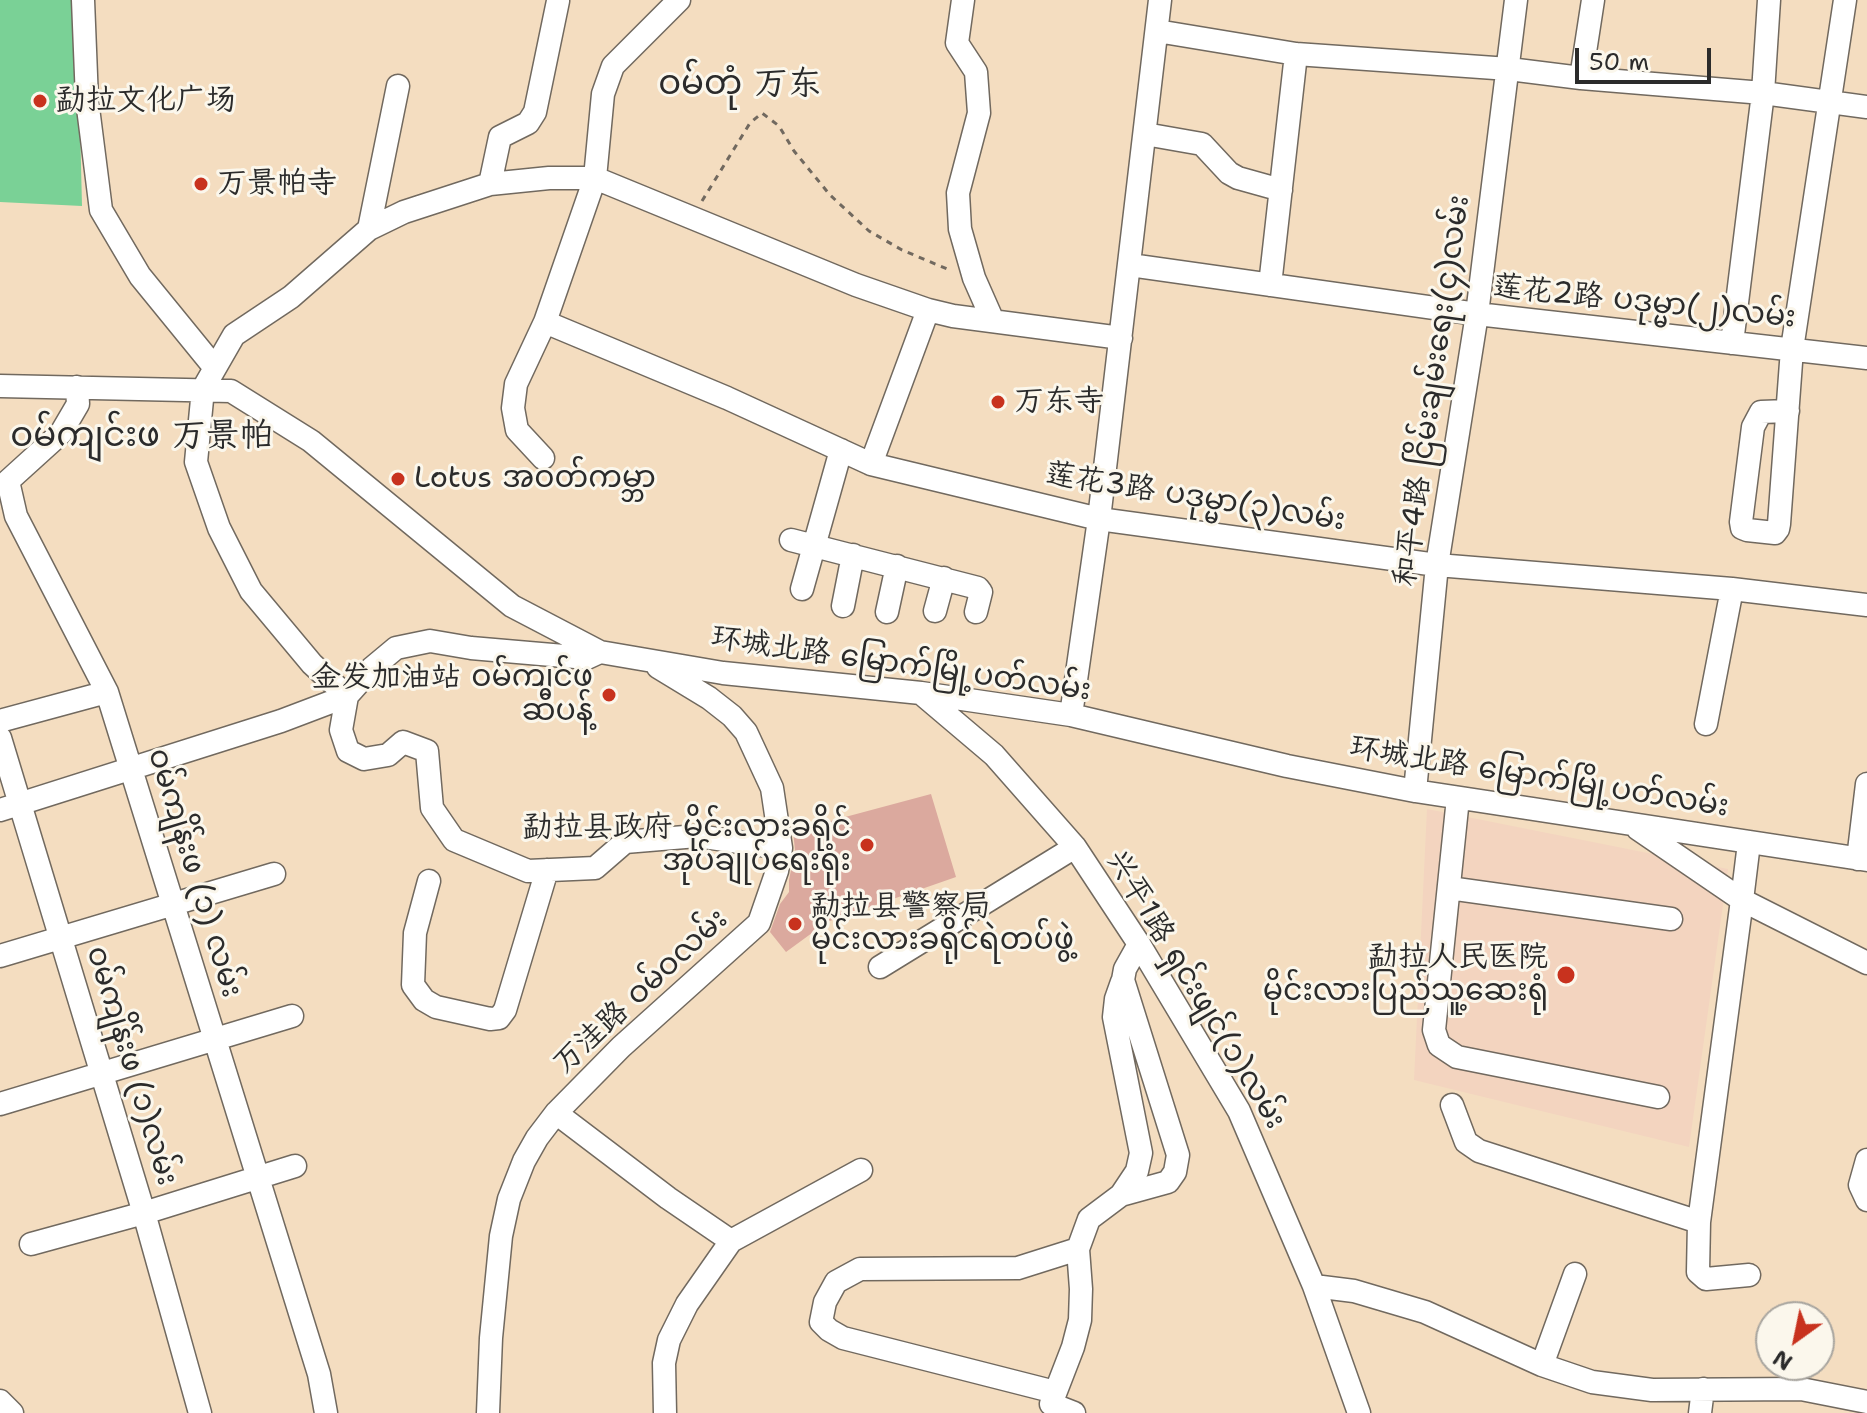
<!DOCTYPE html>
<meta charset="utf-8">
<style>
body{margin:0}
#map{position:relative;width:1867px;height:1413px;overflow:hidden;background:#f4ddc0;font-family:"Shantell Sans",sans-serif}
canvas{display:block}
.north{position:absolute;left:1755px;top:1301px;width:80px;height:80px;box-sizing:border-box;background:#fbf7ec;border:2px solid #a8a59f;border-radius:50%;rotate:213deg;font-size:22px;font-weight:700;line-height:32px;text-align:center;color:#2b2b2b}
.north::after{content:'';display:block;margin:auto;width:28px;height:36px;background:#c8321e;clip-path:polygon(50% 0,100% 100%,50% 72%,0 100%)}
.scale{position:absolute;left:1575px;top:48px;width:136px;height:36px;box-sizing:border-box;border:4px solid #2b2b2b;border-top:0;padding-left:10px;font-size:24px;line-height:28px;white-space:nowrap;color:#2b2b2b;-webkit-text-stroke:6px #fbf7ec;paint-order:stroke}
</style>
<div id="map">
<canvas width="1867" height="1413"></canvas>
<div class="north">N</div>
<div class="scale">50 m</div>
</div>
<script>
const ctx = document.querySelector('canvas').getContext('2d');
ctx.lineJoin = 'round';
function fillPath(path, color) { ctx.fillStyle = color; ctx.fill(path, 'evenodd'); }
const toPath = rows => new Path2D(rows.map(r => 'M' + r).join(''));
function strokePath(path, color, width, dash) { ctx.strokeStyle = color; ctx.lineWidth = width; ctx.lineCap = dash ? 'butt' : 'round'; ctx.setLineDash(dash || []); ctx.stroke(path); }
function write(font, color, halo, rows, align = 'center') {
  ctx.font = font + ' "Shantell Sans","LXGW WenKai TC","Noto Sans Myanmar",sans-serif'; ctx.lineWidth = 6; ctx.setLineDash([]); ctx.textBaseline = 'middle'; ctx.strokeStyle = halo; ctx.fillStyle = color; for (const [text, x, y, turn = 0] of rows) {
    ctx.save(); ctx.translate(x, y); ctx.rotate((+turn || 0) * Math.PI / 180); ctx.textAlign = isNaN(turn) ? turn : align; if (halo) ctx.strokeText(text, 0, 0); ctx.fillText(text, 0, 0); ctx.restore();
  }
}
fillPath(toPath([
 [1427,809,1728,869,1689,1147,1414,1080]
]), '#f3d4bf');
fillPath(toPath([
 [0,0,77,0,82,206,0,202]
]), '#7ad196');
fillPath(toPath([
 [931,794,956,877,827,922,786,952,770,932,780,904,789,892,789,880,795,850,793,831]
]), '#dba99e');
const minor = toPath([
 [83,0,87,100,101,210,140,276,215,368],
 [963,0,957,43,976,72,979,113,958,193,960,229,974,278,993,321],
 [1157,31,1296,54,1509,69,1581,78,1763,93,1867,107],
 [1581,78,1593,0],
 [1145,134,1202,144,1229,173,1238,178,1281,190],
 [490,184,500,137,528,123,535,112,558,1],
 [369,229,398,86],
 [1130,265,1477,314,1867,358],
 [1270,285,1296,54],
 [545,322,727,398,871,464,1099,519,1437,565,1732,589,1867,605],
 [1732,343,1763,93,1769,0],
 [0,386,231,391,311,441,512,606,600,652,723,673,921,693,1071,715,1287,766,1415,791,1867,860],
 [77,387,78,404,61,433,8,481,16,516,107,692,319,1374,326,1413],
 [1788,411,1761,412,1753,427,1741,522,1742,528,1747,530,1775,533,1778,529,1779,524,1792,349,1845,0],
 [543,458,517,430,513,408,516,384,545,322,595,178,856,285,928,310,953,316,1121,338],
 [871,464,928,310],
 [791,540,978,588,981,592,976,612],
 [802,589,841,450],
 [843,606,853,555],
 [935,611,944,578],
 [887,612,897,566],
 [600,652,587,658,471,648,430,641,396,648,372,668,347,696,312,664,251,591,219,528,196,462,203,389,234,335,291,297,369,229,404,212,490,184,549,178,595,178,603,94,613,66,679,0],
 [922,694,994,755,1075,847,1139,944,1239,1111,1314,1286,1359,1413],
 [1071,715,1099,519,1160,0],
 [0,721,107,692],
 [1706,724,1732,589],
 [0,738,144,1213,200,1413],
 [1415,791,1437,565,1477,314,1516,0],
 [1458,798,1434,1030,1439,1045,1457,1057,1658,1097],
 [0,810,281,721,347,696,341,730,348,751,364,759,388,755,403,742,427,751,432,808,454,840,528,871,595,868,625,842,697,836,781,848],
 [1638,829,1742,900,1699,1222,1698,1272,1706,1279,1749,1275],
 [1749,843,1742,900,1867,963],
 [1858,859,1867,784],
 [429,881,415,933,413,985,424,1000,436,1007,490,1019,499,1018,505,1010,547,870],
 [1449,888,1671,919],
 [0,956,274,874],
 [880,967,1075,847],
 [0,1104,292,1016],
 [1452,1105,1466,1142,1479,1151,1699,1222],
 [556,1113,668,1198,731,1241],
 [1867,1160,1860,1185,1867,1200],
 [1121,1195,1137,1171,1141,1153,1114,1017,1116,999,1122,982],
 [31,1244,144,1213,295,1166],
 [1314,1286,1354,1291,1425,1312,1542,1365,1592,1382,1652,1390,1801,1389,1867,1402],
 [1542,1365,1575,1274],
 [1055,1392,843,1338,829,1330,821,1322,825,1302,836,1282,860,1269,1018,1268,1078,1249],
 [0,1401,12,1413],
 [488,1413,491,1338,501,1236,509,1199,524,1161,537,1138,556,1113,621,1047,759,923,777,871,781,848,772,788,746,732,732,716,709,698,658,667],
 [665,1413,664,1363,669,1340,687,1304,731,1241,861,1170],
 [1074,1413,1051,1404,1073,1347,1080,1320,1081,1289,1078,1249,1089,1219,1121,1195,1168,1182,1175,1172,1178,1155,1123,980,1125,969,1139,944],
 [1700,1413,1703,1389]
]);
strokePath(minor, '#71695f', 25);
strokePath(toPath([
 [702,201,750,123,762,113,779,126,794,151,830,195,869,231,902,250,952,271]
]), '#71695f', 3, [6, 6]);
strokePath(minor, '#fff', 22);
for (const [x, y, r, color] of [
 [40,101,8,"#c8321e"],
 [201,184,8,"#c8321e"],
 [998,402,8,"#c8321e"],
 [398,479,8,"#c8321e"],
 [609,695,8,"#c8321e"],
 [867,845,8,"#c8321e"],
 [795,924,8,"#c8321e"],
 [1566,975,10,"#c8321e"]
]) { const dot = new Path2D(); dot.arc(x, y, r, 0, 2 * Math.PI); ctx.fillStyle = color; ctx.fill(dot); strokePath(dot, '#fbf7ec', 3); }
write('30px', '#2b2b2b', '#fbf7ec', [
 ["勐拉文化广场",56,101],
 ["万景帕寺",217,184],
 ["万东寺",1014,402],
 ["Lotus အဝတ်ကမ္ဘာ",414,479],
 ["金发加油站 ဝမ်ကျင်ဖ",593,678,"right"],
 ["ဆီပန့်",593,712,"right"],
 ["勐拉县政府 မိုင်းလားခရိုင်",851,828,"right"],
 ["အုပ်ချုပ်ရေးရုံး",851,862,"right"],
 ["勐拉县警察局",811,907],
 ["မိုင်းလားခရိုင်ရဲတပ်ဖွဲ့",811,941],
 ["勐拉人民医院",1548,958,"right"],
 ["မိုင်းလားပြည်သူ့ဆေးရုံ",1548,992,"right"]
], 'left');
write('30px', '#2b2b2b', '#fbf7ec', [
 ["莲花2路 ပဒုမ္မာ(၂)လမ်း",1644,303,6],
 ["和平4路 ငြိမ်းချမ်းရေး(၄)လမ်း",1433,391,-82],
 ["莲花3路 ပဒုမ္မာ(၃)လမ်း",1195,498,9],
 ["环城北路 မြောက်မြို့ပတ်လမ်း",901,665,8],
 ["环城北路 မြောက်မြို့ပတ်လမ်း",1539,778,9],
 ["ဝမ်ကျိန်းဖ (၁) လမ်း",194,873,73],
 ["兴平1路 ရှင်းဖျင်(၁)လမ်း",1195,990,59],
 ["万洼路 ဝမ်ဝလမ်း",641,992,-43],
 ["ဝမ်ကျိန်းဖ (၁)လမ်း",131,1066,73]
]);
write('34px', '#2b2b2b', '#fbf7ec', [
 ["ဝမ်တုံ 万东",740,85],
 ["ဝမ်ကျင်းဖ 万景帕",142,437]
]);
</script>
